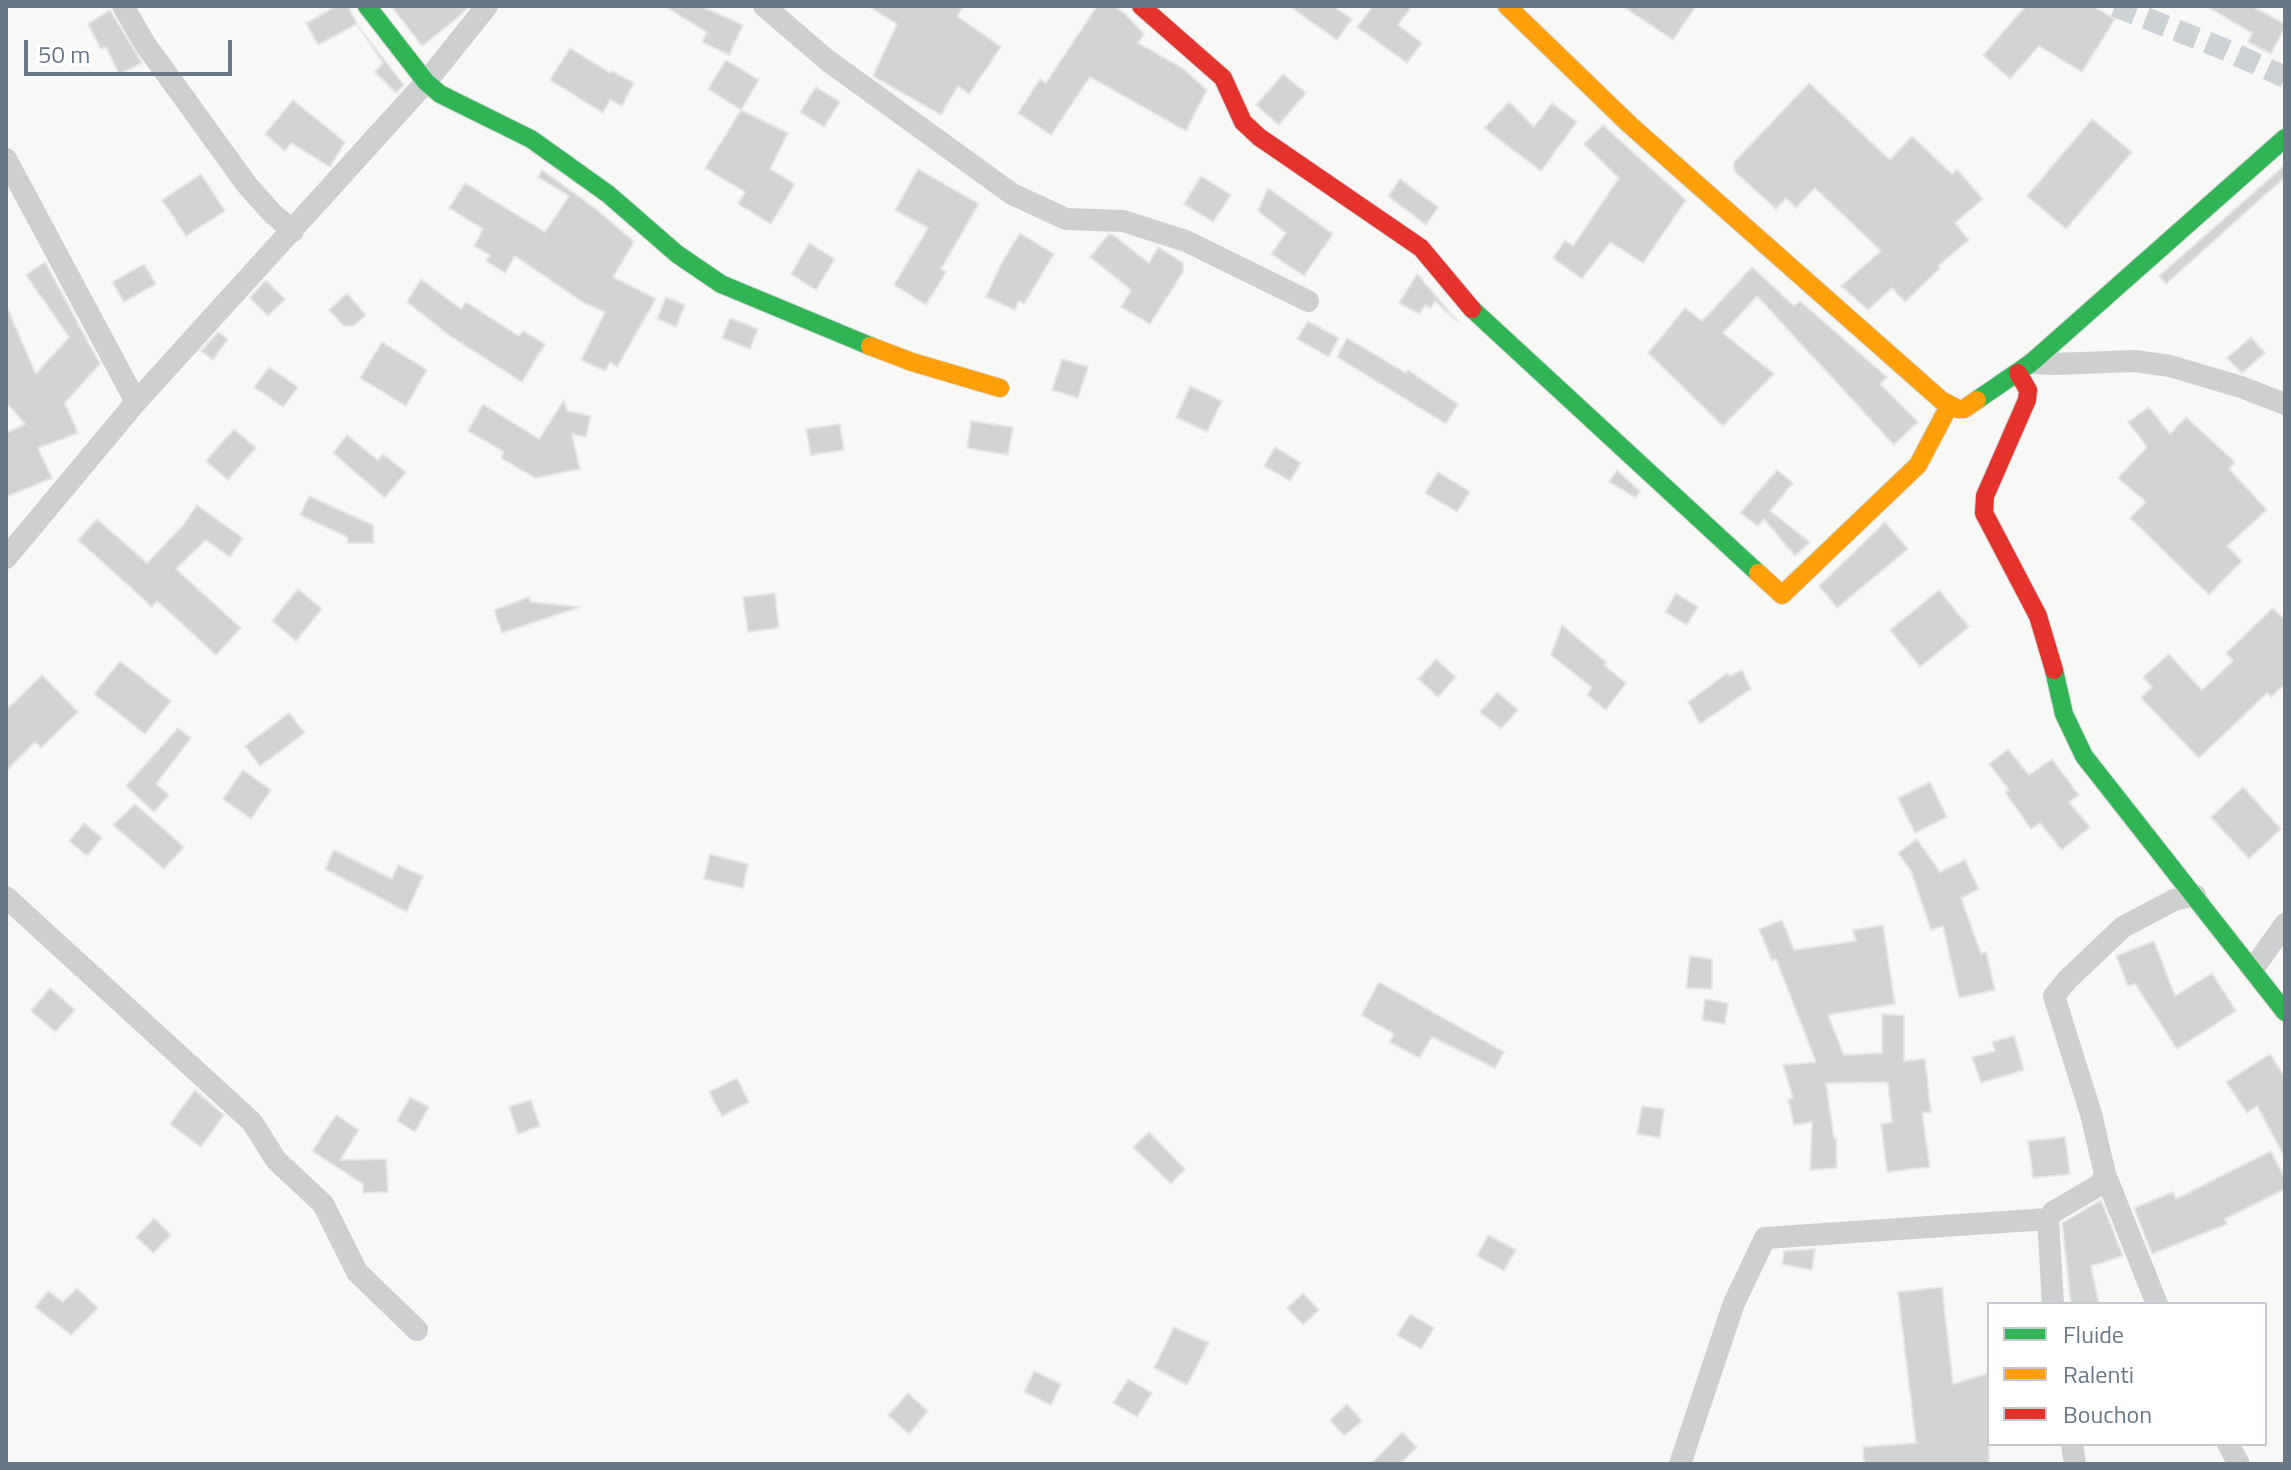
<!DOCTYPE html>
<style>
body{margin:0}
#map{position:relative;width:2291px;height:1470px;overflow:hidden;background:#f8f8f7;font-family:"Titillium Web",sans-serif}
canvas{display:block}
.frame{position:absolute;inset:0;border:8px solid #687887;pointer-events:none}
.legend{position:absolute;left:1987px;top:1302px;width:280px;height:144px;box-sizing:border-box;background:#fff;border:2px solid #c3c9cf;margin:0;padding:10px 14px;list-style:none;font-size:24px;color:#687887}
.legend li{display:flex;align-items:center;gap:16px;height:40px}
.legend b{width:40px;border:2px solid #c3c9cf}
.scale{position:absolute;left:24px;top:40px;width:208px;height:36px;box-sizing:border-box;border:4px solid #687887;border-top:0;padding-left:10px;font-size:24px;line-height:28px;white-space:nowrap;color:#687887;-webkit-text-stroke:6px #fff;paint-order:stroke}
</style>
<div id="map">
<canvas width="2291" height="1470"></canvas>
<div class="frame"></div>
<ul class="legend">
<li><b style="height:10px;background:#30b455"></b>Fluide</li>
<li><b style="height:10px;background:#ff9f0a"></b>Ralenti</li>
<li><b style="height:10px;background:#e5322d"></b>Bouchon</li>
</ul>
<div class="scale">50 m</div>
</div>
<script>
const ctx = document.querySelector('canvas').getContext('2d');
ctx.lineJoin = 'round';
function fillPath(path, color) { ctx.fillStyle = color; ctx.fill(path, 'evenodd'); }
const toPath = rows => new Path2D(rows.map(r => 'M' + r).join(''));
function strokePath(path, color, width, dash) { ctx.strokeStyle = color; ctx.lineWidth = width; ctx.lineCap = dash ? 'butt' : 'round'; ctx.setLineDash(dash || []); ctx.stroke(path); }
const building = toPath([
 [337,6,348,6,357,24,318,45,306,23,337,6],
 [391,6,469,6,461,15,422,46,391,6],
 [664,6,700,6,743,25,729,55,702,42,707,32,664,6],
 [868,6,964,6,957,16,1001,47,969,94,958,86,941,115,873,76,897,24,868,6],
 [1097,6,1113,6,1124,13,1144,34,1138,43,1184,69,1207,90,1186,131,1090,77,1051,135,1018,113,1040,79,1046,83,1097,6],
 [1289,6,1333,6,1352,19,1337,40,1289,6],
 [1373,6,1412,6,1398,25,1422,43,1407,63,1357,27,1373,6],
 [1622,6,1696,6,1673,40,1622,6],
 [2026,6,2093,6,2115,19,2082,72,2039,46,2010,79,1983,55,2026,6],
 [2206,6,2252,6,2285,24,2285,27,2271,54,2248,42,2252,33,2206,6],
 [110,10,142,63,119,74,106,47,101,49,88,24,110,10],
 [358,26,404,85,396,93,375,72,383,63,358,26],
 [570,48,610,73,612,71,634,83,622,106,610,100,603,113,550,80,570,48],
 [726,60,759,80,741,110,708,89,726,60],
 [1283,74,1306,93,1279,125,1256,105,1283,74],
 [1809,83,1890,160,1912,136,1952,174,1957,169,1983,199,1955,223,1969,240,1938,266,1940,268,1905,302,1892,288,1868,310,1841,286,1881,251,1815,188,1796,208,1786,198,1776,209,1734,171,1734,162,1809,83],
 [816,87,840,102,824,127,800,112,816,87],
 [293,100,345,142,330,167,291,143,285,151,265,134,293,100],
 [1509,102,1534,127,1552,103,1577,122,1541,171,1484,128,1509,102],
 [741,110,788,133,770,169,795,184,771,224,738,204,745,192,705,168,741,110],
 [2092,119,2132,152,2066,229,2027,196,2092,119],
 [1603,125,1686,200,1643,263,1610,242,1582,279,1553,258,1565,240,1573,246,1619,178,1584,144,1603,125],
 [2285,165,2285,177,2166,284,2159,276,2285,165],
 [918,169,979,204,941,269,946,272,926,305,894,285,928,228,895,210,918,169],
 [542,170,596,209,634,242,613,277,656,299,617,367,610,362,605,371,581,360,605,312,584,303,515,256,505,273,486,261,490,255,474,246,483,229,449,208,465,183,545,232,569,196,538,177,542,170],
 [201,174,225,211,186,236,162,200,201,174],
 [1201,176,1231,195,1213,222,1184,204,1201,176],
 [1400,179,1438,207,1426,225,1388,196,1400,179],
 [1268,188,1333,234,1304,276,1271,254,1286,233,1258,211,1268,188],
 [1020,233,1054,254,1024,304,1019,301,1015,310,986,297,1001,264,1020,233],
 [1109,234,1113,235,1149,263,1158,247,1183,263,1183,272,1150,324,1121,307,1131,290,1090,257,1109,234],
 [809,243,835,259,816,290,791,274,809,243],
 [45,262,100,364,65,403,78,433,38,448,52,478,6,497,6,433,25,424,6,402,6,305,36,374,69,337,26,275,45,262],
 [144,264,156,284,124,302,112,282,144,264],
 [1752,267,1794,306,1800,301,1887,377,1880,384,1918,422,1894,445,1757,296,1723,333,1774,374,1723,426,1648,353,1685,308,1702,321,1752,267],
 [1417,274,1419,276,1458,322,1435,301,1431,308,1425,305,1419,314,1399,303,1417,274],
 [421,279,461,309,466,302,519,336,523,331,545,344,522,382,450,336,407,302,421,279],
 [266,280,285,299,268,316,250,298,266,280],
 [347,293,366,315,353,326,344,326,329,310,347,293],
 [666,297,685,305,676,327,657,319,666,297],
 [730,318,758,329,750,349,722,338,730,318],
 [1308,321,1339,338,1329,357,1297,339,1308,321],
 [218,332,228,339,213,360,201,351,218,332],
 [2251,337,2265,353,2242,373,2227,358,2251,337],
 [1347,338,1406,373,1408,370,1458,404,1446,424,1337,357,1347,338],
 [382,342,427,370,406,406,360,378,382,342],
 [1062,359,1088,367,1078,398,1052,390,1062,359],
 [269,367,298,387,283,407,254,387,269,367],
 [1190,386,1222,401,1207,432,1176,417,1190,386],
 [564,400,567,411,591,416,586,437,572,434,580,469,535,478,501,458,504,452,468,431,483,404,539,439,564,400],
 [2149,407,2170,434,2186,417,2235,462,2229,469,2267,510,2227,546,2242,561,2209,595,2130,518,2146,502,2118,478,2147,447,2128,422,2149,407],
 [971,421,1013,427,1008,455,967,448,971,421],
 [840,424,844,450,811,455,806,429,840,424],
 [234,429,256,448,228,480,206,461,234,429],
 [347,435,378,460,383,454,406,472,385,498,333,453,347,435],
 [1275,447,1301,463,1290,481,1264,466,1275,447],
 [1617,470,1640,491,1636,498,1609,482,1617,470],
 [1777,470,1793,483,1770,511,1810,542,1795,556,1764,519,1758,526,1740,513,1777,470],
 [1438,472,1470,492,1457,512,1425,493,1438,472],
 [309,496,373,525,374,543,348,543,347,537,300,515,309,496],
 [197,505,243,538,230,557,206,540,176,569,241,628,216,655,157,601,152,607,78,540,97,519,147,563,185,523,197,505],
 [1885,522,1908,549,1837,608,1819,586,1885,522],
 [298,589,322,609,296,641,272,621,298,589],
 [1939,590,1969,627,1920,667,1890,630,1939,590],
 [775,593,779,628,748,632,743,597,775,593],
 [1676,593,1698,607,1687,625,1665,612,1676,593],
 [529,597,531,602,580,607,502,633,494,610,529,597],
 [2273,608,2285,620,2285,684,2271,697,2267,693,2199,758,2141,698,2152,687,2143,677,2169,654,2202,690,2233,661,2226,653,2273,608],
 [1562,625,1606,662,1604,665,1626,683,1606,710,1587,695,1592,688,1551,655,1562,625],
 [1436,659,1456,677,1438,697,1418,679,1436,659],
 [120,661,171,701,145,734,94,694,120,661],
 [1742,670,1751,689,1700,724,1688,702,1727,673,1730,676,1742,670],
 [42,675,78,712,41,748,35,742,6,771,6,710,42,675],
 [1497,692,1518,710,1501,729,1480,712,1497,692],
 [289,713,305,733,260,766,245,746,289,713],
 [178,728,191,738,156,784,169,795,154,812,126,786,178,728],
 [2008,749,2029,775,2052,759,2079,795,2069,802,2090,827,2062,850,2040,823,2031,829,2005,792,2009,790,1989,764,2008,749],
 [243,770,271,790,251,819,223,799,243,770],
 [1930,782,1947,817,1915,833,1898,798,1930,782],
 [2243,787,2281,829,2249,859,2211,817,2243,787],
 [135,804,184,847,164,869,113,825,135,804],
 [84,823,102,838,87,856,69,841,84,823],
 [1917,839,1940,872,1965,860,1979,889,1961,898,1981,954,1986,952,1995,990,1959,998,1943,926,1931,930,1911,871,1898,853,1917,839],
 [334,850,392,879,398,865,423,876,407,912,325,869,334,850],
 [710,854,748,864,743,888,704,879,710,854],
 [1782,920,1794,950,1856,941,1853,930,1883,925,1895,1004,1828,1015,1844,1055,1882,1053,1882,1014,1904,1015,1904,1061,1925,1059,1931,1112,1922,1113,1930,1167,1887,1172,1881,1124,1892,1122,1888,1082,1826,1083,1834,1138,1836,1138,1837,1168,1810,1170,1812,1122,1794,1125,1788,1100,1793,1098,1783,1065,1816,1062,1776,959,1772,961,1759,929,1782,920],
 [2154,941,2175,996,2212,973,2236,1011,2177,1049,2135,984,2128,986,2116,956,2154,941],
 [1690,956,1712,959,1712,989,1686,988,1690,956],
 [1379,982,1504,1052,1495,1068,1432,1037,1419,1058,1389,1042,1394,1034,1361,1015,1379,982],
 [50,988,75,1010,55,1032,31,1011,50,988],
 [1705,999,1728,1003,1725,1024,1702,1020,1705,999],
 [2014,1036,2024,1070,1981,1083,1972,1057,1995,1051,1992,1042,2014,1036],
 [2270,1054,2285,1077,2285,1158,2257,1106,2247,1113,2226,1082,2270,1054],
 [737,1078,749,1102,722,1116,709,1092,737,1078],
 [195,1090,224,1115,201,1147,170,1124,195,1090],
 [410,1097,429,1107,415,1132,397,1121,410,1097],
 [531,1100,540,1126,518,1134,509,1107,531,1100],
 [1642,1106,1664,1109,1660,1138,1637,1134,1642,1106],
 [336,1115,359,1130,340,1160,386,1159,388,1192,363,1193,363,1184,312,1151,336,1115],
 [1149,1132,1185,1169,1171,1184,1133,1147,1149,1132],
 [2065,1137,2070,1174,2033,1178,2028,1141,2065,1137],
 [2271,1151,2285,1178,2285,1189,2225,1219,2227,1224,2152,1254,2134,1208,2173,1192,2176,1199,2271,1151],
 [2101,1200,2123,1256,2091,1266,2099,1304,2071,1304,2062,1223,2101,1200],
 [154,1218,171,1235,153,1253,136,1237,154,1218],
 [1488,1235,1516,1250,1504,1271,1477,1256,1488,1235],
 [1815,1249,1812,1270,1782,1264,1784,1251,1815,1249],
 [1942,1287,1953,1384,1989,1373,1989,1464,1864,1464,1863,1447,1916,1443,1898,1292,1942,1287],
 [77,1288,98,1308,71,1335,35,1307,48,1291,63,1302,77,1288],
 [1303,1293,1319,1310,1303,1325,1287,1308,1303,1293],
 [1410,1314,1434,1328,1421,1349,1397,1335,1410,1314],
 [1174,1327,1209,1343,1187,1385,1154,1368,1174,1327],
 [1034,1371,1061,1384,1051,1405,1024,1392,1034,1371],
 [1128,1379,1152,1393,1137,1417,1113,1403,1128,1379],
 [908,1393,928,1411,909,1434,888,1415,908,1393],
 [1347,1404,1362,1421,1344,1436,1330,1420,1347,1404],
 [1402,1432,1417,1447,1400,1464,1371,1464,1402,1432]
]);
fillPath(building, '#d2d3d3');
strokePath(building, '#e7e7e6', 2);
strokePath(toPath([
 [2115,6,2219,47,2285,77]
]), '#cdd2d5', 22, [22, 11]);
const fast = toPath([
 [367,6,426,82,440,94,531,139,608,194,677,254,721,284,870,346],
 [1472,309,1758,573],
 [1977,400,2031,363,2285,138],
 [2054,670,2064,714,2084,756,2285,1012]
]);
const slow = toPath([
 [1507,6,1630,125,1941,400,1958,409,1964,409,1977,400],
 [870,346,912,362,1000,388],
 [1758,573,1782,595,1918,465,1949,406]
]);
const jam = toPath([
 [1141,6,1223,78,1243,122,1259,137,1421,248,1472,309],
 [2018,373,2028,390,2027,400,1985,496,1984,513,2038,616,2054,670]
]);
strokePath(fast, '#d4d6d6', 20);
strokePath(slow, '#d4d6d6', 20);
strokePath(jam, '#d4d6d6', 20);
strokePath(toPath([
 [123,6,145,44,247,185,272,213,293,231],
 [764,6,827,60,1012,194,1066,219,1123,221,1186,241,1308,301],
 [6,159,136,402],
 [2031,363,2054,364,2135,361,2170,366,2241,387,2285,404],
 [6,558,136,402,426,82,487,6],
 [6,897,252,1122,276,1160,323,1204,357,1272,417,1330],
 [2253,969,2285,924],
 [2105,1174,2157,1304],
 [2053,1304,2048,1219,2053,1212,2101,1184,2105,1174,2091,1114,2054,996,2068,979,2123,927,2174,900,2195,895],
 [2072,1444,2075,1464],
 [2228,1444,2239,1464],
 [1680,1464,1734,1303,1765,1238,2048,1219]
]), '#cecfd0', 22);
strokePath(fast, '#30b455', 18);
strokePath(slow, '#ff9f0a', 18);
strokePath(jam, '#e5322d', 18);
</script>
